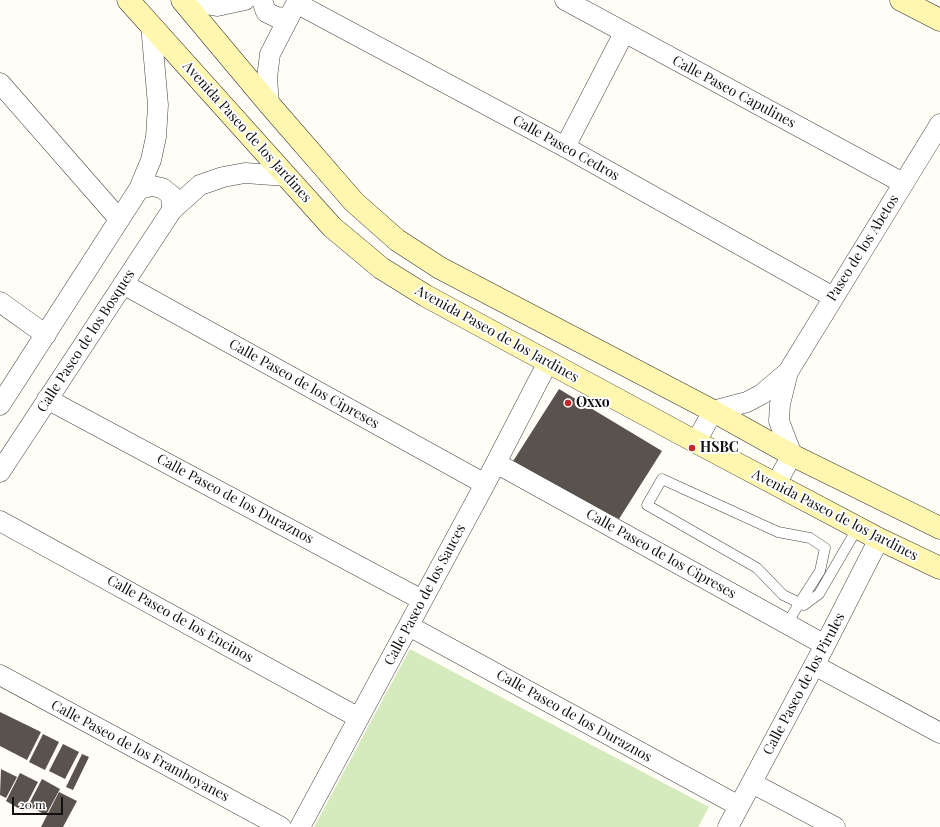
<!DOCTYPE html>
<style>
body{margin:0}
#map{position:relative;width:940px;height:827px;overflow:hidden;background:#fffdf5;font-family:"Playfair Display",serif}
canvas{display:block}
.scale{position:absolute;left:12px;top:797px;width:51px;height:18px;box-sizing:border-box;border:2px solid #111;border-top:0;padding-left:5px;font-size:12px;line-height:14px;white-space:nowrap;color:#111;-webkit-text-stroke:3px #fff;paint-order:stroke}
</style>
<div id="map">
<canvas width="940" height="827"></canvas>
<div class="scale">20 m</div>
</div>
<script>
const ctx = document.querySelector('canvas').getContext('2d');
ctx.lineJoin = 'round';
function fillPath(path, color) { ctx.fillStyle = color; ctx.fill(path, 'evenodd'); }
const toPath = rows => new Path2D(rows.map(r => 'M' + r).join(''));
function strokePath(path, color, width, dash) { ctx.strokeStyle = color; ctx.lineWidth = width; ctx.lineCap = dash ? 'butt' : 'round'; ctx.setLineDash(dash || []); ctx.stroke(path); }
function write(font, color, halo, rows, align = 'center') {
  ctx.font = font + ' "Playfair Display",serif'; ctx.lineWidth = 4; ctx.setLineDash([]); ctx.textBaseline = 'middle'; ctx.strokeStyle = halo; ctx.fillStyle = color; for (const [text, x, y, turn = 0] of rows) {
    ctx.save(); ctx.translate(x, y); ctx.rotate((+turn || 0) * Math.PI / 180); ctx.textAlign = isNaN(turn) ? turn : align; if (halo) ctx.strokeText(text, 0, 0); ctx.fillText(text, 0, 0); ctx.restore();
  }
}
fillPath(toPath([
 [410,649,709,807,698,827,314,827]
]), '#d5ebbd');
fillPath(toPath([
 [559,389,662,451,619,519,510,466],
 [0,712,41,732,27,760,0,746],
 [43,734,59,742,45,770,29,762],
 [63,744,79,752,65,779,49,771],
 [82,754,89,757,73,790,66,787],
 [1,769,17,777,6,798,0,795],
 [20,773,38,782,23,811,6,801],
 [42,779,60,789,46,815,28,806],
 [59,792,77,801,63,827,41,827]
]), '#5a524d');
const lane = toPath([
 [787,624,797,607,820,571,825,548,810,538,778,532,662,479,647,505,757,568,783,595,804,605,819,594,858,527]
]);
const street = toPath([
 [182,0,217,6,245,0],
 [262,0,266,12,276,17,288,18],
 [565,0,903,183],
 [296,3,565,147,833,297],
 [0,83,119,219],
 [269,104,267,78,270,54,298,0],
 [565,147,624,33],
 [139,189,152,186,162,188,171,195,172,210],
 [123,284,485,484],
 [0,302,46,335],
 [47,399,422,600],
 [0,405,139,189,151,160,156,137,158,105,151,25],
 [696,442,713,411,747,402,762,394,788,372],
 [496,463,825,645],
 [0,472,172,210,200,185,223,177,245,173,286,176],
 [776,484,792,455,779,421,780,404,788,372,940,124],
 [0,521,359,718],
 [409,626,739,806],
 [814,665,940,733],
 [0,675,281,827],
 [752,783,835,827],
 [300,827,485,484,548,362],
 [728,827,825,645,879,539]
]);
const secondary = toPath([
 [128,0,332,227,381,268,426,296,696,442,879,539,940,568],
 [182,0,269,104,354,202,397,240,440,268,713,411,792,455,940,528],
 [901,0,940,20]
]);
strokePath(lane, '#444', 11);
strokePath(street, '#444', 21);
strokePath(secondary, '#333', 23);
strokePath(lane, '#fff', 10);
strokePath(street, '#fff', 20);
strokePath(secondary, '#fff6b0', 22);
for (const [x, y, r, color] of [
 [568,403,4,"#c4262e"],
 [692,448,4,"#c4262e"]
]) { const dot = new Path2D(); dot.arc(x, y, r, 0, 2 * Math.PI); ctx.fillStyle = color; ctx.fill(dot); strokePath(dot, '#fff', 1.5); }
write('14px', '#111', '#fff', [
 ["Calle Paseo Capulines",734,92,28],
 ["Avenida Paseo de los Jardines",247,132,48],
 ["Calle Paseo Cedros",566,148,29],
 ["Paseo de los Abetos",863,248,-58],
 ["Avenida Paseo de los Jardines",497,334,29],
 ["Calle Paseo de los Bosques",86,341,-57],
 ["Calle Paseo de los Cipreses",304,384,29],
 ["Calle Paseo de los Duraznos",235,499,28],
 ["Avenida Paseo de los Jardines",835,515,27],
 ["Calle Paseo de los Cipreses",661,554,29],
 ["Calle Paseo de los Sauces",425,595,-62],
 ["Calle Paseo de los Encinos",180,619,29],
 ["Calle Paseo de los Pirules",804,684,-62],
 ["Calle Paseo de los Duraznos",574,716,29],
 ["Calle Paseo de los Framboyanes",140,751,28]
]);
write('bold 14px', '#111', '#fff', [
 ["Oxxo",576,403],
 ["HSBC",700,448]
], 'left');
</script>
